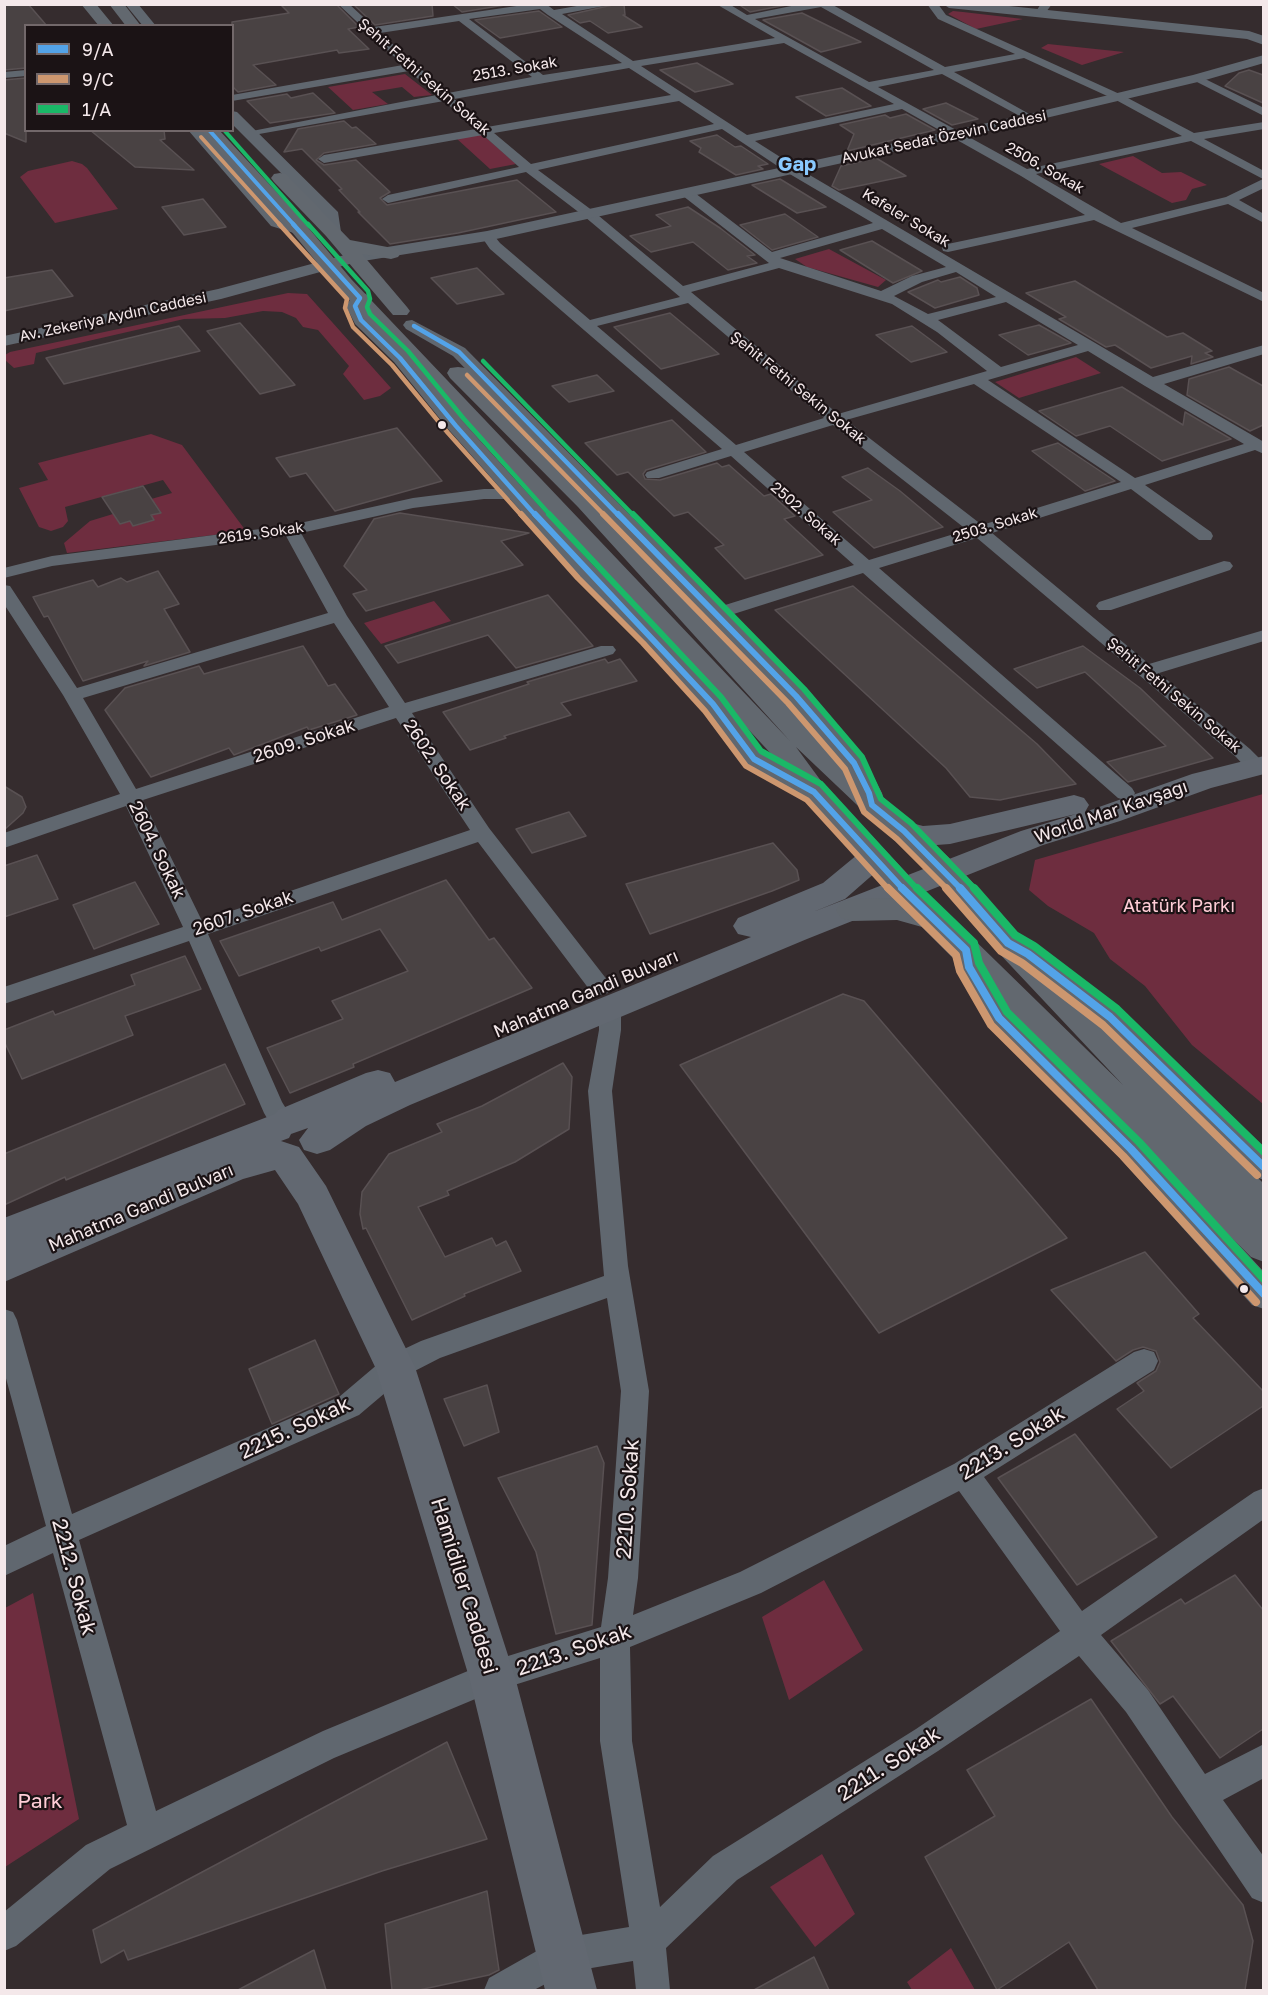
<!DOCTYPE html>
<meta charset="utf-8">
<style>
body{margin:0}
#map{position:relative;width:1268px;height:1995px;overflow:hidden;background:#352c2e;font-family:"Golos Text",sans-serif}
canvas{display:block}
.frame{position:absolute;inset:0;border:6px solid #f4e8ea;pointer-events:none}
.legend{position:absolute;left:24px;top:24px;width:210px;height:108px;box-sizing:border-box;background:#1b1315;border:2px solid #72686a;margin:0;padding:8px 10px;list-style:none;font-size:18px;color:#f4e8ea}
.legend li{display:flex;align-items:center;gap:12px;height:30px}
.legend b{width:30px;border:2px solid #72686a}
</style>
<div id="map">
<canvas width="1268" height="1995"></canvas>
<div class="frame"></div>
<ul class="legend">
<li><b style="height:8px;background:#53a3e8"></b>9/A</li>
<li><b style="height:8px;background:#cd976f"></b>9/C</li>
<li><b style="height:8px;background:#1ab867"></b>1/A</li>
</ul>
</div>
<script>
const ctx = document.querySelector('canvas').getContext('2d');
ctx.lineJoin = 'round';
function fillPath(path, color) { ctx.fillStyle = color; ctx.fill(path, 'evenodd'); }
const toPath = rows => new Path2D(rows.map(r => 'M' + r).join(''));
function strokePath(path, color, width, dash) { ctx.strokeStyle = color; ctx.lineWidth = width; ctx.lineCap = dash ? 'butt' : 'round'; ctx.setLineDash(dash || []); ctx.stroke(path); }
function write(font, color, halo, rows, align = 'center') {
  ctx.font = font + ' "Golos Text",sans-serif'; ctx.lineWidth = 4.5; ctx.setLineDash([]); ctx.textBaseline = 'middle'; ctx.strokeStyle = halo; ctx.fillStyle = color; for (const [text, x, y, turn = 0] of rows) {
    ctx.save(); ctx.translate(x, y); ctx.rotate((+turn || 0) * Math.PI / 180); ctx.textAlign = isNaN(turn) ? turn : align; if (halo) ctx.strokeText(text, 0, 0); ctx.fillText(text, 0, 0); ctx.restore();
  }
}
fillPath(toPath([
 [953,11,963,12,1023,19,976,29,948,14],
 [1048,44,1124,52,1082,65,1041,48],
 [405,74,432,95,414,97,402,87,372,92,388,104,353,110,328,87],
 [482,134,516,164,490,169,456,138],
 [1133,156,1162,173,1181,172,1207,185,1192,189,1186,200,1172,203,1099,164],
 [72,161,82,164,87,168,118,209,55,223,20,177,28,171],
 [829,249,886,280,878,287,807,267,795,259],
 [288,293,307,294,391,388,380,396,364,400,343,374,349,366,318,330,303,327,296,318,282,312,263,311,225,318,184,319,36,353,34,364,14,368,5,360,5,355,10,352],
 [1076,357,1101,373,1019,398,995,382],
 [151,434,182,445,246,531,67,553,64,543,90,521,113,514,120,524,130,521,133,526,154,520,151,515,161,512,155,503,144,506,141,502,172,493,163,480,65,507,68,521,63,527,51,531,39,527,19,488,48,480,38,463],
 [434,601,451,621,381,644,364,623],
 [1263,794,1264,794,1263,1104,1192,1045,1145,986,1110,959,1094,933,1048,906,1029,890,1035,860],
 [824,1580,863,1650,789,1700,762,1617],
 [33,1593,79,1819,5,1867,5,1608],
 [822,1854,855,1914,815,1947,770,1887],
 [951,1948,975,1990,912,1990,907,1982]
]), '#6e2d3f');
const building = toPath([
 [4,4,28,4,47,26,26,26,26,68,4,70,4,4],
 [280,4,336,4,359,27,348,29,369,49,339,53,337,50,253,65,276,85,238,92,232,86,232,22,289,13,280,4],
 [353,4,432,4,433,16,375,25,353,4],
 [452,4,511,4,462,12,452,4],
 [617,4,624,4,625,15,623,15,642,27,608,33,590,21,580,23,568,15,617,4],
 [738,4,786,4,786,5,750,12,738,4],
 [539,11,562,27,500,38,475,20,539,11],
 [802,13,861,42,821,52,763,20,802,13],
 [697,63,733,84,695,92,660,70,697,63],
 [1249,70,1263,75,1263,103,1225,86,1239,73,1249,70],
 [26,78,26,142,4,133,4,80,26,78],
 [842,88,871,106,826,116,796,97,842,88],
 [313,93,335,113,270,123,247,101,287,94,291,98,313,93],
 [946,103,978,119,952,125,923,109,946,103],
 [906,114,935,130,847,151,854,134,840,125,885,115,890,118,906,114],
 [344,121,352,128,356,127,376,144,324,153,316,160,324,165,356,160,390,192,380,198,387,205,517,180,556,212,458,233,390,244,358,212,360,212,339,190,342,189,302,149,284,152,298,129,344,121],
 [90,130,164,130,165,139,160,140,194,170,135,167,90,130],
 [717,135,735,147,741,146,768,164,758,166,763,169,736,175,699,152,701,148,690,141,717,135],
 [876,158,906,176,839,190,832,186,841,166,876,158],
 [780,179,826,207,797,213,752,185,780,179],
 [203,199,226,227,184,235,162,207,203,199],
 [688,207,720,228,755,255,747,256,757,263,728,270,693,242,651,252,630,236,671,226,656,215,688,207],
 [785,214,818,237,772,250,740,225,785,214],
 [872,241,922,271,893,283,840,250,872,241],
 [477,268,504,294,457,304,431,278,477,268],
 [52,270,73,296,4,311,4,278,52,270],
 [960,277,977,288,979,295,935,308,908,292,938,280,941,282,960,277],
 [1075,281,1167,337,1183,333,1212,351,1205,353,1213,357,1191,364,1192,356,1151,368,1115,345,1106,347,1059,319,1066,317,1026,293,1075,281],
 [670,313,719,354,661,369,614,327,670,313],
 [240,323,295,385,260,394,207,331,240,323],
 [1039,325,1071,343,1028,355,999,335,1039,325],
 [179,326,200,351,64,384,46,358,179,326],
 [912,326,947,352,911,362,876,335,912,326],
 [1229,367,1263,386,1263,425,1250,431,1187,395,1189,379,1229,367],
 [597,375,614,391,569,402,552,386,597,375],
 [1122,387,1183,425,1185,412,1231,439,1162,461,1110,426,1076,436,1039,411,1122,387],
 [672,420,706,452,646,470,643,474,645,479,660,480,717,463,722,467,729,465,764,496,771,494,795,516,784,519,823,555,745,579,715,548,724,545,688,512,674,516,628,472,617,475,585,443,672,420],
 [397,428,442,481,335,511,306,473,290,477,276,458,397,428],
 [1058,443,1115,481,1085,491,1032,451,1058,443],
 [868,468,900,491,943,527,874,548,833,512,872,500,842,477,868,468],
 [143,486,161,513,151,515,154,520,133,526,130,521,120,524,102,497,143,486],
 [400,513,529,533,501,541,523,565,366,611,353,594,367,590,344,566,374,519,400,513],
 [158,571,179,604,164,609,190,652,144,666,148,661,83,681,48,616,44,617,33,597,93,580,98,587,121,578,127,582,158,571],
 [853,586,1037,744,1076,784,1000,800,970,797,946,768,775,610,853,586],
 [548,595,593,646,516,668,488,635,398,663,385,646,548,595],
 [303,646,328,686,335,684,357,715,309,730,307,727,234,755,229,748,151,777,105,710,125,688,199,666,204,674,303,646],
 [1083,646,1140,688,1213,758,1128,782,1107,762,1166,746,1085,672,1037,688,1014,669,1083,646],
 [605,659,608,663,620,659,637,681,561,703,571,715,504,736,506,738,470,750,443,712,529,684,527,682,605,659],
 [4,786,22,797,26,807,23,813,4,830,4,786],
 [569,812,586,836,532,853,516,829,569,812],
 [773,843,797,870,799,880,772,891,650,934,626,884,773,843],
 [37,855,58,899,4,917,4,866,37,855],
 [446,880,489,940,494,938,532,988,353,1064,354,1067,290,1093,267,1048,343,1019,332,1001,408,971,380,929,321,951,319,947,239,976,220,941,333,902,342,920,446,880],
 [135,882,159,924,94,949,73,905,135,882],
 [185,956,201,989,125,1016,133,1035,22,1079,4,1041,4,1030,53,1011,55,1015,135,985,131,975,185,956],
 [843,994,864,1001,1067,1238,879,1333,680,1065,843,994],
 [563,1063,572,1077,569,1129,515,1162,447,1191,449,1195,418,1207,445,1257,492,1238,496,1246,506,1241,521,1271,464,1294,465,1296,412,1320,366,1228,363,1229,360,1214,362,1192,389,1154,442,1132,437,1124,482,1106,563,1063],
 [225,1064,245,1104,66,1180,65,1177,4,1205,4,1154,225,1064],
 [1145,1252,1199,1314,1193,1318,1263,1391,1263,1406,1171,1468,1117,1409,1144,1391,1137,1383,1156,1371,1160,1362,1156,1351,1143,1347,1133,1350,1116,1361,1051,1290,1145,1252],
 [315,1340,339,1394,272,1424,249,1369,315,1340],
 [487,1385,499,1432,464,1446,444,1399,487,1385],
 [1075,1434,1157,1537,1077,1585,998,1478,1075,1434],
 [597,1446,604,1463,592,1625,556,1634,536,1552,498,1478,597,1446],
 [1235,1575,1263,1610,1263,1729,1220,1758,1173,1696,1160,1704,1111,1641,1181,1599,1185,1604,1235,1575],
 [1091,1699,1172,1817,1243,1905,1253,1941,1245,1990,1098,1990,1069,1942,997,1990,925,1857,995,1816,967,1770,1091,1699],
 [447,1742,487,1839,382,1871,128,1960,124,1950,101,1963,93,1930,447,1742],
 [487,1891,499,1970,489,1975,419,1990,392,1990,385,1924,487,1891],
 [314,1950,326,1990,238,1990,314,1950],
 [814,1957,829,1990,754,1990,814,1957]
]);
fillPath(building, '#494243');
strokePath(building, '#595153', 1.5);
fillPath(toPath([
 [338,4,349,4,374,27,530,4,546,4,554,10,588,4,615,4,562,14,633,61,775,38,716,4,729,4,747,15,801,4,831,4,945,67,1015,54,938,19,927,4,938,4,946,15,1124,96,1194,133,1264,122,1264,129,1204,139,1264,171,1264,188,1239,200,1264,214,1264,223,1228,204,1132,228,1264,293,1264,302,1094,220,948,252,943,251,942,248,943,245,1085,215,1021,176,902,109,755,141,796,167,1153,377,1264,345,1264,354,1164,384,1264,442,1264,454,1255,450,1145,485,1211,532,1213,536,1211,540,1199,540,1131,489,992,533,1149,664,1264,630,1264,641,1159,673,1250,749,1264,763,1263,771,1256,773,1249,771,1236,757,977,538,879,568,1132,788,1135,793,1132,798,1125,800,1118,798,863,573,721,618,709,618,706,614,709,610,854,565,731,456,659,478,647,478,645,475,647,472,722,449,490,249,481,236,487,232,492,233,500,243,590,320,680,297,585,217,526,172,388,203,382,199,388,195,519,167,483,135,324,163,318,159,324,155,476,129,444,101,248,136,248,132,252,131,437,95,409,71,232,101,232,95,403,65,338,4],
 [821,7,934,70,869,82,755,19,821,7],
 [540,9,548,15,622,63,543,75,469,19,540,9],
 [459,21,532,77,448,93,380,33,459,21],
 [784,43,894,104,747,135,641,66,784,43],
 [1024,58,1116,100,1182,136,1027,169,878,87,942,74,1029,121,1033,120,1033,116,954,72,1024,58],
 [629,68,671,95,487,127,454,99,629,68],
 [679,101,714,124,531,164,494,133,679,101],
 [722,129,788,173,873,223,772,252,691,190,683,190,683,196,769,263,683,286,593,211,538,170,722,129],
 [1191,141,1263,179,1226,197,1121,223,1036,174,1191,141],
 [882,229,946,267,912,276,881,291,780,258,882,229],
 [779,268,892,304,937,332,987,371,838,414,691,292,779,268],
 [956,272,996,297,928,314,894,296,922,282,956,272],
 [1006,302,1078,345,1001,367,938,320,1006,302],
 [688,303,824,418,736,445,597,326,688,303],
 [1088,351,1145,386,1244,444,1135,478,988,380,1088,351],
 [974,384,1121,482,982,525,846,420,974,384],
 [833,425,967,530,869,560,744,452,833,425],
 [1041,4,1052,4,1043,16,1035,16,1034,14,1041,4],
 [26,70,26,76,4,78,4,72,26,70],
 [1197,75,1264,108,1264,116,1193,80,1192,78,1197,75],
 [484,489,517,489,525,494,517,499,484,499,413,508,301,533,347,616,405,703,601,646,613,646,616,650,613,654,412,713,489,828,608,981,611,987,608,993,600,995,592,993,478,842,208,934,282,1102,295,1123,292,1130,283,1133,274,1130,264,1113,189,941,4,1004,4,987,183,927,126,806,4,848,4,833,120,794,63,695,4,604,4,585,10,586,77,688,328,613,286,536,52,566,4,578,4,568,52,556,291,525,413,498,484,489],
 [334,623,389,707,136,789,83,698,334,623],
 [396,718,470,830,202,921,143,800,396,718],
 [1224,561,1230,562,1233,566,1230,570,1111,610,1099,610,1096,606,1099,602,1224,561],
 [610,1000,618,1002,621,1008,621,1030,612,1091,628,1266,649,1391,638,1578,633,1615,740,1572,954,1464,1134,1352,1144,1349,1154,1352,1158,1361,1154,1370,984,1477,1082,1611,1254,1492,1264,1488,1264,1519,1101,1635,1148,1690,1205,1774,1264,1744,1264,1778,1223,1800,1264,1857,1264,1903,1252,1898,1126,1712,1079,1656,938,1751,737,1880,666,1948,670,1990,636,1990,633,1961,568,1972,534,1990,484,1990,489,1978,551,1943,563,1938,629,1927,600,1741,600,1658,492,1692,334,1758,110,1869,16,1946,4,1951,4,1912,86,1845,127,1825,53,1553,4,1576,4,1546,46,1526,4,1371,4,1309,13,1312,17,1320,72,1514,339,1397,385,1358,421,1341,604,1276,588,1091,599,1030,599,1008,602,1002,610,1000],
 [607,1298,621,1391,608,1578,601,1627,492,1661,323,1731,156,1811,79,1540,359,1415,405,1376,440,1358,607,1298],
 [959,1491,1060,1631,916,1729,713,1856,660,1907,632,1741,630,1647,761,1593,959,1491]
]), '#60676f');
fillPath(toPath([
 [125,4,138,4,156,26,143,26,125,4],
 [943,4,990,4,1249,31,1264,36,1264,45,1247,39,949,8,943,4],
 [1264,55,1264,63,1202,81,1029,122,487,241,357,262,221,299,4,346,4,336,218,289,356,252,487,231,1029,114,1193,75,1264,55],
 [232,111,237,112,338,212,341,232,339,235,327,235,324,216,232,124,232,111],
 [188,130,203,130,283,220,303,226,305,229,303,232,297,234,271,226,188,130],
 [360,293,366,294,369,298,364,306,369,318,406,354,463,422,594,566,659,631,721,699,763,753,823,786,827,792,823,798,814,800,805,798,745,765,705,709,643,641,578,576,449,430,394,362,355,324,346,306,354,294,360,293],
 [412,320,465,348,804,691,866,763,882,793,885,805,881,811,872,813,863,811,843,766,788,701,453,356,406,329,403,325,406,321,412,320],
 [966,940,976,943,980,950,983,966,1009,1010,1142,1140,1264,1272,1264,1309,1252,1305,1120,1158,989,1026,955,967,952,950,956,943,966,940],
 [1037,951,1047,954,1120,1009,1264,1147,1264,1180,1253,1176,1100,1025,1027,968,1023,961,1027,954,1037,951]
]), '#60676f');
fillPath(toPath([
 [1264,756,1264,774,1211,788,1120,821,1043,845,807,939,410,1105,366,1126,330,1150,317,1154,304,1150,299,1140,308,1128,291,1134,289,1138,281,1141,299,1147,326,1186,415,1367,515,1677,597,1990,545,1990,469,1677,376,1369,298,1204,275,1170,243,1179,4,1282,4,1218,275,1114,278,1110,366,1073,378,1070,390,1073,395,1082,751,937,738,934,733,926,738,918,823,883,863,850,874,847,885,850,889,857,885,864,845,899,813,912,1021,831,1076,814,950,844,923,846,893,838,889,831,893,824,904,821,923,826,950,824,1074,795,1084,798,1089,805,1085,812,1192,774,1264,756]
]), '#626871');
fillPath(toPath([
 [81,4,96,4,114,26,99,26,81,4],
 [109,4,124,4,141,26,126,26,109,4],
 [201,130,219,130,296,213,352,280,790,741,578,507,450,378,447,373,450,368,458,367,466,368,594,497,822,741,958,866,1019,935,1264,1184,1264,1262,1251,1257,922,927,897,920,852,921,841,918,836,910,841,902,852,899,893,898,804,799,775,758,338,288,282,220,201,130],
 [796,747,936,880,997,951,1123,1085,915,882,824,785,796,747],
 [280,173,286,174,350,240,398,249,401,253,398,257,391,259,362,254,407,307,410,311,407,315,393,315,326,236,274,182,271,178,274,174,280,173]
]), '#62686f');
strokePath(toPath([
 [209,130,295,226]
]), '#53a3e8', 4);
strokePath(toPath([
 [293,224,360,298,355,306,361,320,400,358,456,426,536,516],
 [414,326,459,352,619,516]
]), '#53a3e8', 4.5);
strokePath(toPath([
 [535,514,713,704,754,759,814,792,904,890],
 [618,514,796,696,854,763,869,793,872,805,904,831,962,890]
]), '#53a3e8', 6);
strokePath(toPath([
 [902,888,966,950,969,967,999,1018,1131,1149,1264,1294],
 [960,888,1008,943,1028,954,1110,1017,1264,1167]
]), '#53a3e8', 8);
strokePath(toPath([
 [201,137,281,226]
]), '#cd976f', 4);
strokePath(toPath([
 [279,224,347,299,345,308,353,327,392,365,448,433,522,516],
 [467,375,605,516]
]), '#cd976f', 4.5);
strokePath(toPath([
 [521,514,578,578,643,643,705,711,746,766,807,800,889,890],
 [603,514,788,703,845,769,864,812,897,839,948,890]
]), '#cd976f', 6);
strokePath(toPath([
 [888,888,956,955,960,971,991,1025,1123,1156,1256,1302],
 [946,888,1001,951,1022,963,1103,1025,1257,1175]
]), '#cd976f', 8);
strokePath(toPath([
 [224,130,309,226]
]), '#1ab867', 4);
strokePath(toPath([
 [308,224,368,291,370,299,367,307,370,314,408,351,464,419,551,516],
 [483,361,634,516]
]), '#1ab867', 4.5);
strokePath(toPath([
 [549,514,721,697,761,751,821,784,918,890],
 [633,514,804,689,862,757,881,799,911,823,976,890]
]), '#1ab867', 6);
strokePath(toPath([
 [917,888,974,943,979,963,1007,1012,1139,1142,1264,1279],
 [974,888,1015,935,1034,946,1117,1009,1264,1152]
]), '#1ab867', 8);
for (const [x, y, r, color] of [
 [442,425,5,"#f4e8ea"],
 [1244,1289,5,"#f4e8ea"]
]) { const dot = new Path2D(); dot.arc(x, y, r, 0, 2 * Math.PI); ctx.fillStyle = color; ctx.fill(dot); strokePath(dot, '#1b1315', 2); }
write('15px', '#f4e8ea', '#1b1315', [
 ["2513. Sokak",515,69,-10],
 ["Şehit Fethi Sekin Sokak",424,77,41],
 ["Avukat Sedat Özevin Caddesi",944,137,-12],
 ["2506. Sokak",1045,168,30],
 ["Kafeler Sokak",906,218,31],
 ["Av. Zekeriya Aydın Caddesi",113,317,-12],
 ["Şehit Fethi Sekin Sokak",798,388,39],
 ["2502. Sokak",806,514,41],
 ["2503. Sokak",995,525,-17],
 ["2619. Sokak",261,533,-8],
 ["Şehit Fethi Sekin Sokak",1174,695,40]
]);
write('18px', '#f4e8ea', '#1b1315', [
 ["2609. Sokak",304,741,-18],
 ["2602. Sokak",437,765,56],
 ["World Mar Kavşağı",1111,812,-19],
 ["2604. Sokak",157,850,64],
 ["2607. Sokak",243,913,-19],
 ["Mahatma Gandi Bulvarı",586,994,-23],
 ["Mahatma Gandi Bulvarı",141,1208,-23]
]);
write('18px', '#ffcdd7', '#1b1315', [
 ["Atatürk Parkı",1179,906]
]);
write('bold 20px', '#89c9fe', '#1b1315', [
 ["Gap",797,165]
]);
write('21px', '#f4e8ea', '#1b1315', [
 ["2215. Sokak",295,1428,-25],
 ["2213. Sokak",1012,1443,-32],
 ["2210. Sokak",628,1499,-86],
 ["2212. Sokak",74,1577,75],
 ["Hamidiler Caddesi",464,1586,73],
 ["2213. Sokak",574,1650,-19],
 ["2211. Sokak",889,1764,-33]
]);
write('21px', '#ffcdd7', '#1b1315', [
 ["Park",40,1801]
]);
</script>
